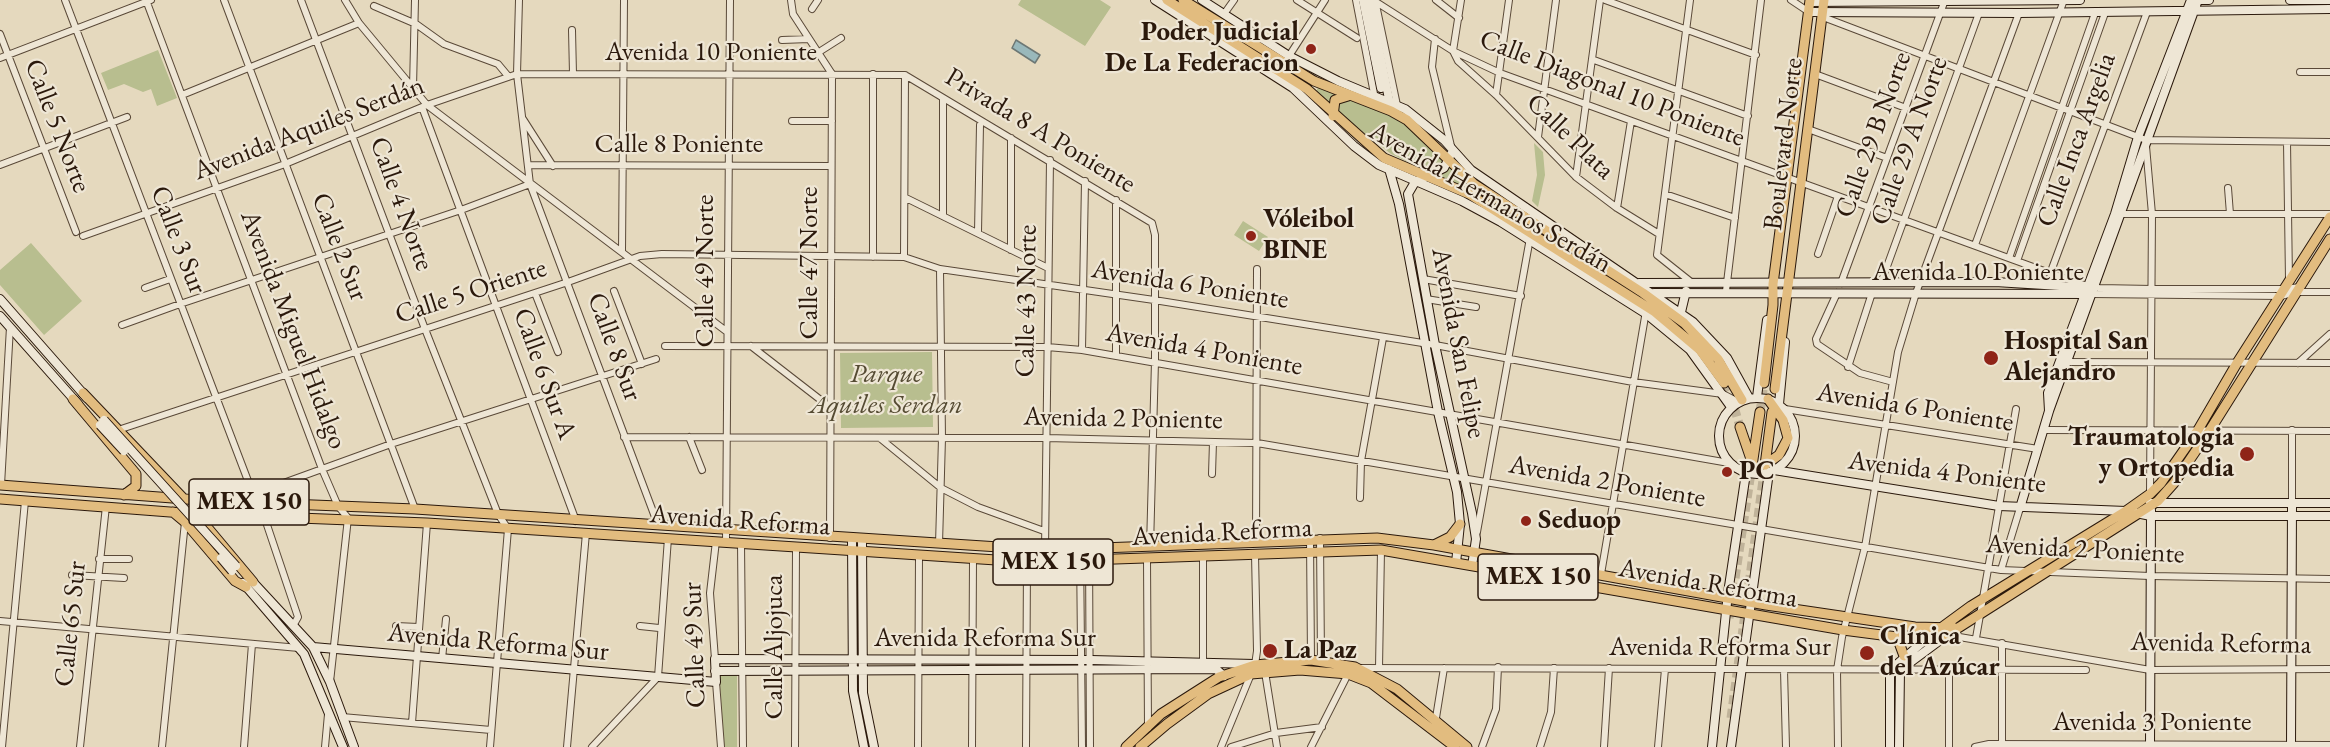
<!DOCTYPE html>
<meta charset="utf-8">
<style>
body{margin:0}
canvas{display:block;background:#e5d9be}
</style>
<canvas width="2330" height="747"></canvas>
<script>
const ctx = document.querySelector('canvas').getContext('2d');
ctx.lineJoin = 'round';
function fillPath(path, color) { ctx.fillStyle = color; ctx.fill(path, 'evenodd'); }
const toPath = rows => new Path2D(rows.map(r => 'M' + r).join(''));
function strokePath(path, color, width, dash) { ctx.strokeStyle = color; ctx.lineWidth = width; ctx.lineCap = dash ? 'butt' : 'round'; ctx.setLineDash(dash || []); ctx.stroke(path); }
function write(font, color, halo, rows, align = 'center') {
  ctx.font = font + ' "EB Garamond",serif'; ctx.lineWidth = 4.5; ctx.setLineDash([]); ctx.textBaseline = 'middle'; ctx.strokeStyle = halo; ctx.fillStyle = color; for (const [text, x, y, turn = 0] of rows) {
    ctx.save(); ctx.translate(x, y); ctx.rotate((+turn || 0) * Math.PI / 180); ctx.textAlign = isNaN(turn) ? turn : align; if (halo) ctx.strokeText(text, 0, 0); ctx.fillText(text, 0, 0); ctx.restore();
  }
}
fillPath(toPath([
 [1021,0,1100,0,1111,7,1085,46,1018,5],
 [158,50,177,98,157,106,151,89,143,92,124,84,108,90,101,73],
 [1319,86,1395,117,1435,149,1478,190,1474,192,1391,154,1349,121,1316,91],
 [1534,143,1543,152,1545,175,1538,207,1532,201,1537,175],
 [1243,221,1268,237,1259,251,1234,235],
 [31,243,82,301,44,335,0,285,0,270],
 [932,352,933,427,841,428,840,353],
 [719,674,737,674,737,747,724,747]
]), '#b8be8f');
const water = toPath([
 [1016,40,1040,55,1035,63,1012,48,1016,40]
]);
fillPath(water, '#99b8bb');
strokePath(water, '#6d7875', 1.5);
strokePath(toPath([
 [1724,383,1732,400,1740,427],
 [1760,412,1764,383],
 [1729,618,1752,466],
 [1731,718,1765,465]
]), '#c0b39a', 9, [9, 4.5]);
const street = toPath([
 [65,0,253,494,252,502],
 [146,0,322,469,338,506,348,518,330,682],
 [224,0,415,509],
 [301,0,425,329,498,514,508,529,490,747],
 [345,0,359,23,427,105,726,331],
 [519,0,517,74,530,184,658,525],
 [791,0,793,14,832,74,830,538],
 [1297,0,1357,38],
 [1356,0,1375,99],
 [1373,0,1453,51,1500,73,2080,284,2099,288,2152,289,2285,289,2300,287],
 [1375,0,1397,105],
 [1436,0,1459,18],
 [1605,0,1756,55],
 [1690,0,1657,255,1691,282],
 [1791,0,1809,12],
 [374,6,416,24,444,44,498,64,508,76],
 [812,9,818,0],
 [1224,14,1234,0],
 [1823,17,2146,140,2330,142],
 [572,30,573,74],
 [0,34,76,232],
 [1435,39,1432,67,1452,150],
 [782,40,809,39],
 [1453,51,1458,61,1496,95,1576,177,1617,208,1659,234],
 [1453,51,1461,0],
 [819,52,841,38],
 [1289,56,1325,0],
 [0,58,151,0],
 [1594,60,1748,116],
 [2300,72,2330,72],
 [1815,74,1906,108],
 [413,88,415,0],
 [182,95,359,23],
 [1496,95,1509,0],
 [422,107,576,521],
 [523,119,553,166],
 [792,121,832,121],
 [1808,129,1887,158],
 [1538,137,1556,0],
 [1011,138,1011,250],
 [2287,142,2289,280],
 [2146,146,2152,214,2150,493],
 [0,165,127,117],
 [528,165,831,166],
 [1576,177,1600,0],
 [2228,188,2230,214],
 [1665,194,1735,218],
 [906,198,1048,268],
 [1116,200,1116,355],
 [1617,208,1631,121],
 [943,214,943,98],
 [2118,214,2330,214],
 [978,232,980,125],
 [83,236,285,164,427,105,517,74,905,75,1152,223,1155,235,1155,361,1150,547],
 [1975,245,2064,0],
 [622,252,624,0],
 [1818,254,1838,196],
 [873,257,873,74],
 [904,257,905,75],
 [2009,258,2095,13],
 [2017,261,2105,13],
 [1423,279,1521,296],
 [1841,283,1945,0],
 [1881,283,1979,13],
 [2051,284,2050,274,2147,12],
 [145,288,170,279],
 [614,291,642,364],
 [1726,291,1761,0],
 [535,293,558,352],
 [1837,293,1816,339,1817,344,1860,373,1893,382],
 [2092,294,2281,296,2296,292,2330,292],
 [1426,299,1476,307],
 [122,325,180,304,461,210,530,184],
 [665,346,1047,347,1082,350,1729,463],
 [751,346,831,408],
 [1082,350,1085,181],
 [2064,362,2330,363],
 [2298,363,2330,334],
 [1848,367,1872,293],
 [1785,409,2038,449],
 [118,430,568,282,640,256,662,254,904,257,940,269,1154,300,1435,345,1633,382,1723,394,1738,402],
 [2045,430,2330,431],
 [624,437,1046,438,1257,443,2001,570,2150,576,2330,579],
 [689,437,702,470],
 [881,439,941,488,978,507,1044,531],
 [1212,474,1213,442],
 [1,485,10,327],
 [253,494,391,444,656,359],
 [1360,498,1361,461,1383,338],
 [2292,503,2292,430],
 [264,516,298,617,293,626],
 [1477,532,1530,238],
 [1320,538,1321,661],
 [1310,539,1311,660],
 [1256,541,1257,269],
 [726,542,730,0],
 [741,543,743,747],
 [939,544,942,438,940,269],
 [1089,548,1090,747],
 [1080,549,1082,747],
 [1045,550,1050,160],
 [1203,557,1203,661],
 [99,559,129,559],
 [1147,559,1148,728],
 [2001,570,2020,508],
 [1601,574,1646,311],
 [72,575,124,578],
 [0,621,299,648],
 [396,626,418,627],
 [640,626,659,628],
 [1948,635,2150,670,2330,669],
 [1976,638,2016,409],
 [442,659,446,619],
 [715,659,710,593,716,541],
 [1255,665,1257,651,1255,554],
 [1358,668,2086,670],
 [1379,668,1381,550],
 [1784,670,1786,747],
 [1265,672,1277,747],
 [716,682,721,747],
 [342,717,491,730],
 [412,723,427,523],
 [1435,724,1444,668],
 [2002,746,2002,643],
 [2,747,25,501],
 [80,747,106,506],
 [162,747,185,522],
 [244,747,252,644],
 [325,747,328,714],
 [567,747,586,533],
 [592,747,658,677,668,538],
 [795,747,796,548],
 [918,747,919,556],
 [972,747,973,560],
 [1026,747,1027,562],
 [1221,747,1251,674],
 [1231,747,1276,733,1322,727],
 [1311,747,1348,674],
 [1482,747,1496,709,1498,667],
 [1540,747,1551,712,1554,668],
 [1604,747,1609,668],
 [1658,747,1665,669],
 [1838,747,1837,670,1842,637,1865,547,1898,352,1916,293,2019,13],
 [1949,747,1949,670],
 [1975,747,1989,744,2330,745]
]);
const secondary = toPath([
 [1155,0,1293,88,1354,146,1379,165,1462,201,1501,222,1645,313,1690,350,1731,407],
 [1202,0,1289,56,1338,81,1405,109,1444,140,1471,170,1693,322,1727,358,1749,398],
 [1363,0,1381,88],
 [1369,0,1390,104],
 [2194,0,2209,0],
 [2290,0,2330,0],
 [1810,2,2080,0],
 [1809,12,2019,13,2330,9],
 [1451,154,1444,168,1415,182,1408,194,1435,345,1472,513,1476,539,1472,566],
 [1389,169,1399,204,1438,412,1457,492,1460,524,1456,563],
 [1639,283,1995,282,2094,288],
 [1654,293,2092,294],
 [0,299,87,398],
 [1681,312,1686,291],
 [0,316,78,404],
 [1757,397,1767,320],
 '1719 436a38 38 0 1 1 76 0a38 38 0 1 1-76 0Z',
 [1779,404,1785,342],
 [2049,411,2048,393,2115,214,2138,137,2191,0],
 [1774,470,1999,506,2126,511,2151,516,2330,516],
 [2150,503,2330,503],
 [2020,508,2049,411,2198,0],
 [852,539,853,691,864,747],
 [862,540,863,693,874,747],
 [250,579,313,647,330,682,354,747],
 [243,583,304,654,343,747],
 [313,647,716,682,715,659,1091,660,1254,664],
 [715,671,1216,669,1224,676],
 [1712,747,1728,593,1746,473],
 [1731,747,1769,472],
 [1890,747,1890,670,1930,636],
 [1899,747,1900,670,1947,635],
 [2150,747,2151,510],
 [2291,747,2292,503]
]);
const primary = toPath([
 [1167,0,1307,89,1384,158,1469,194,1655,312,1700,350,1724,383],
 [1183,0,1314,81,1391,111,1407,120,1474,184,1643,293,1684,323,1718,359,1742,400],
 [1333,116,1335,100,1348,96],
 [1764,383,1773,305,1773,284,1810,0],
 [1775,389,1824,0],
 [83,393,184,499],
 [73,399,136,474,136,486,124,495],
 [1740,427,1753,465],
 [1765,465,1779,455,1788,438,1783,420,1768,399],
 [1765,465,1772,412],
 [1752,466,1760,412],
 [0,485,212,501,415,509,1045,550,1377,538,1434,545,1766,605,1915,627,1955,628],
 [0,499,196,514,427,523,1027,562,1381,550,1843,630,1897,637,1947,635,2158,501,2174,483,2210,430,2330,239],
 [173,512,185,522,235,581,246,587],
 [196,514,253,582],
 [1434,545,1450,537,1460,524],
 [1941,628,1971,606,2126,511,2150,494,2161,483,2198,430,2237,363,2330,217],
 [1897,637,1904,656],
 [1126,747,1161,714,1219,677,1255,665,1311,660,1355,667,1397,689,1467,747],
 [1140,747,1167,724,1208,694,1251,674,1300,670,1348,674,1371,683,1455,747]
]);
strokePath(street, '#5a4938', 8);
strokePath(secondary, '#2b190c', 10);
strokePath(primary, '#2b190c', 11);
strokePath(street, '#eee6d5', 6);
strokePath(secondary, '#eee6d5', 8);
strokePath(primary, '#e2bc7f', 9);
const secondaryBridge = toPath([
 [104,420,236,566],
 [100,425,124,451],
 [221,558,232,571]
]);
strokePath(secondaryBridge, '#2b190c', 10, []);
strokePath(secondaryBridge, '#eee6d5', 8);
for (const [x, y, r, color] of [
 [1311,49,6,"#8f2418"],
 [1251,236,6,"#8f2418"],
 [1991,358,8,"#8f2418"],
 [2247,454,8,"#8f2418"],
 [1727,472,6,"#8f2418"],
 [1526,521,6,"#8f2418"],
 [1270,651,8,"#8f2418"],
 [1867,653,8,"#8f2418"]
]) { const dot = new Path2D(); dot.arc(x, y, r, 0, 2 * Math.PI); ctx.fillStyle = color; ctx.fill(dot); strokePath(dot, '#eee6d5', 2); }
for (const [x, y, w] of [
 [249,502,120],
 [1053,562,120],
 [1538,577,120]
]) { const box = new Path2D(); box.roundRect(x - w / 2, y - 23, w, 46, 4.5); ctx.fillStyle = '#eee6d5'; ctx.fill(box); strokePath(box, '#2b190c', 1.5); }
write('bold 26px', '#2b190c', null, [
 ["MEX 150",249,502],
 ["MEX 150",1053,562],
 ["MEX 150",1538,577]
]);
write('bold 27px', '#2b190c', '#eee6d5', [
 ["Poder Judicial",1299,33,"right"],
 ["De La Federacion",1299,64,"right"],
 ["Vóleibol",1263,220],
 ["BINE",1263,251],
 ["Hospital San",2004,342],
 ["Alejandro",2004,373],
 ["Traumatologia",2234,438,"right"],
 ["y Ortopedia",2234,469,"right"],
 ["PC",1739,472],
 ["Seduop",1538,521],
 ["Clínica",1880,637],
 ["del Azúcar",1880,668],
 ["La Paz",1284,651]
], 'left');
write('27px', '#2b190c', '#eee6d5', [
 ["Avenida 10 Poniente",711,53],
 ["Calle Diagonal 10 Poniente",1612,89,21],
 ["Calle 5 Norte",57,126,69],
 ["Avenida Aquiles Serdán",309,129,-21],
 ["Privada 8 A Poniente",1040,131,31],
 ["Calle 29 B Norte",1874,135,-70],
 ["Calle Plata",1570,137,44],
 ["Calle Inca Argelia",2077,140,-70],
 ["Calle 29 A Norte",1910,141,-70],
 ["Boulevard Norte",1784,144,-83],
 ["Calle 8 Poniente",679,145],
 ["Avenida Hermanos Serdán",1490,198,30],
 ["Calle 4 Norte",401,204,70],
 ["Calle 3 Sur",178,240,69],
 ["Calle 2 Sur",339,247,69],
 ["Calle 47 Norte",810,263,-90],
 ["Calle 49 Norte",706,271,-90],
 ["Avenida 10 Poniente",1978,273],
 ["Avenida 6 Poniente",1190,285,9],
 ["Calle 5 Oriente",471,292,-18],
 ["Calle 43 Norte",1027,301,-89],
 ["Avenida Miguel Hidalgo",293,330,69],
 ["Avenida San Felipe",1458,343,79],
 ["Calle 8 Sur",614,347,70],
 ["Avenida 4 Poniente",1204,350,10],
 ["Calle 6 Sur A",544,374,70],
 ["Avenida 6 Poniente",1915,408,9],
 ["Avenida 2 Poniente",1123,419,1],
 ["Avenida 4 Poniente",1947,473,7],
 ["Avenida 2 Poniente",1607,482,10],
 ["Avenida Reforma",740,521,4],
 ["Avenida Reforma",1222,533,-3],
 ["Avenida 2 Poniente",2085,550,3],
 ["Avenida Reforma",1708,584,10],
 ["Calle 65 Sur",71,624,-84],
 ["Avenida Reforma Sur",985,639],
 ["Avenida Reforma Sur",498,643,5],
 ["Avenida Reforma",2221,644,1],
 ["Calle 49 Sur",695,645,-92],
 ["Calle Aljojuca",775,647,-90],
 ["Avenida Reforma Sur",1720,648],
 ["Avenida 3 Poniente",2152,723]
]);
write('italic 27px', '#554b33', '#eee6d5', [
 ["Parque",886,375],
 ["Aquiles Serdan",886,406]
]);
</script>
